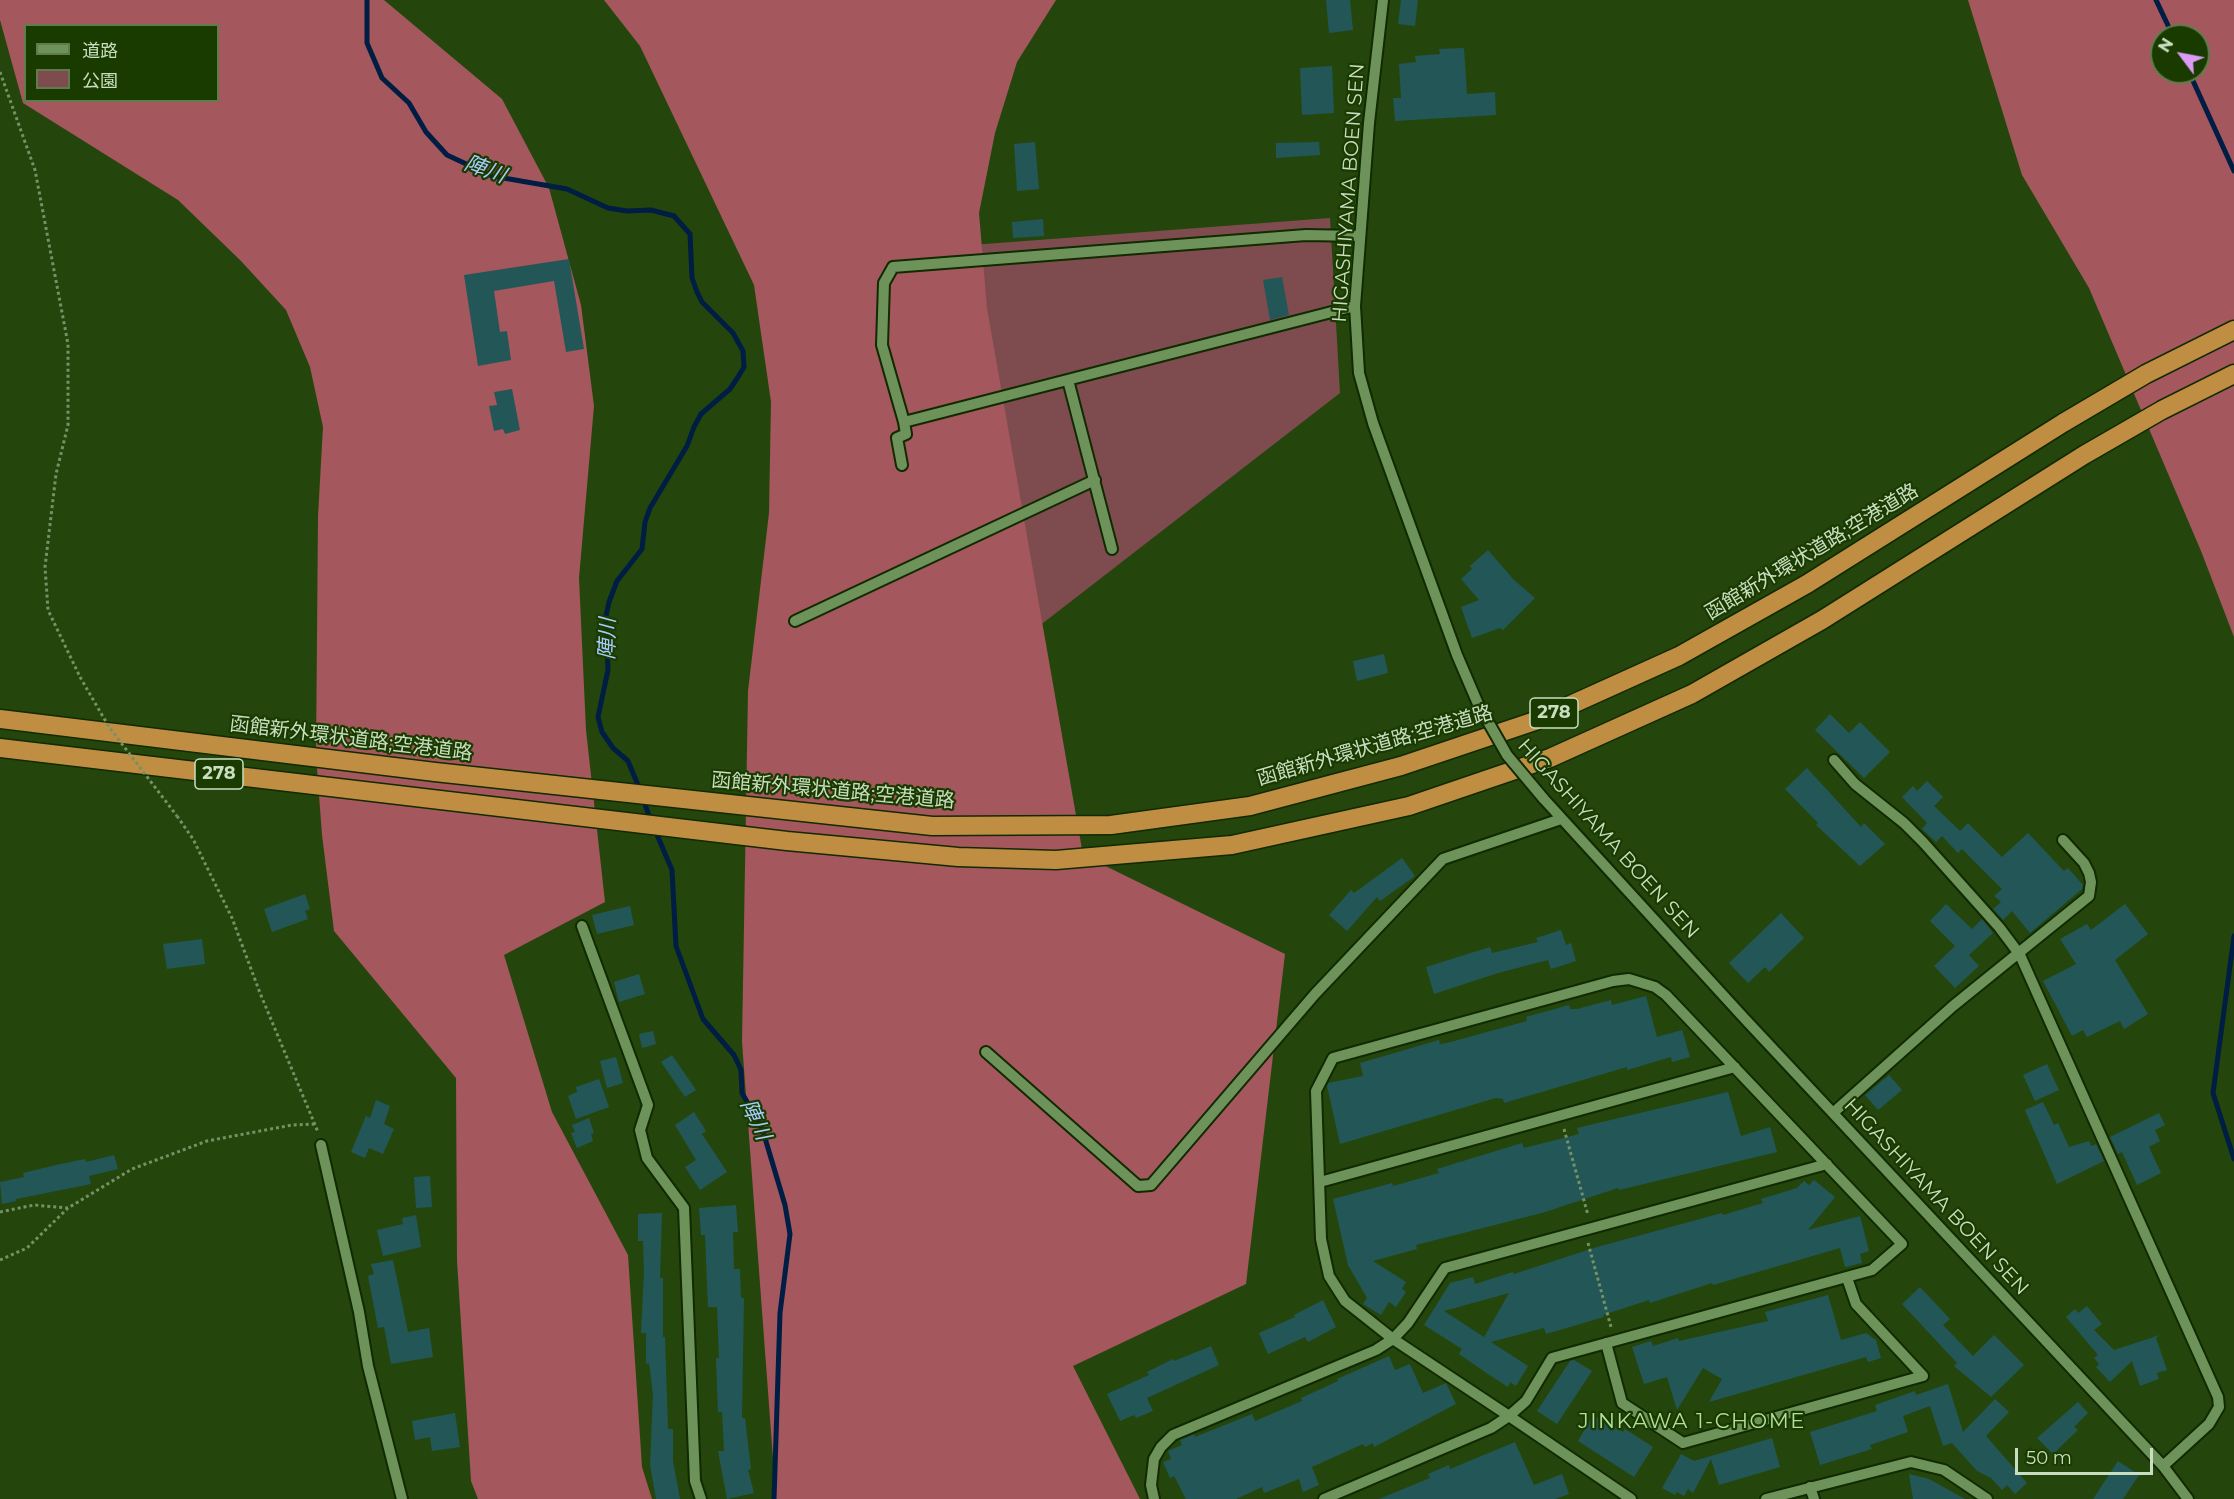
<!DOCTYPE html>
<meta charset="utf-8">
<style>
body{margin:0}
#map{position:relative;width:2234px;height:1499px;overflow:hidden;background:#24460d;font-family:Montserrat,"Noto Sans JP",sans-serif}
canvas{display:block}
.legend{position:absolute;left:24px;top:24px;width:195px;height:78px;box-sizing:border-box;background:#1a3b00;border:2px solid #607c4d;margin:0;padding:8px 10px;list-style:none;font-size:18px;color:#c9dec0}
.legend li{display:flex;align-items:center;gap:12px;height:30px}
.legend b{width:30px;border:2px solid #607c4d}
.north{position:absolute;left:2150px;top:24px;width:60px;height:60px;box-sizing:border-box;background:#1a3b00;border:2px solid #607c4d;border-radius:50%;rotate:302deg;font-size:16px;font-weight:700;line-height:24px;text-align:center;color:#c9dec0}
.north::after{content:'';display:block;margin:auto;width:21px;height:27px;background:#db9af6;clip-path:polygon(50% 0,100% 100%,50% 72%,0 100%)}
.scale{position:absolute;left:2015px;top:1448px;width:138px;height:27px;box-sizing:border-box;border:3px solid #c9dec0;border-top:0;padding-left:8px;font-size:18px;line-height:21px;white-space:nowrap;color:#c9dec0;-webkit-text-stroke:4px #1a3b00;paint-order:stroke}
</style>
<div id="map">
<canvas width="2234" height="1499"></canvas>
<ul class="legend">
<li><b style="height:8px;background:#6d935a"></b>道路</li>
<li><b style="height:16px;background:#7e4b4f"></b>公園</li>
</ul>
<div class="north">N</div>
<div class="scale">50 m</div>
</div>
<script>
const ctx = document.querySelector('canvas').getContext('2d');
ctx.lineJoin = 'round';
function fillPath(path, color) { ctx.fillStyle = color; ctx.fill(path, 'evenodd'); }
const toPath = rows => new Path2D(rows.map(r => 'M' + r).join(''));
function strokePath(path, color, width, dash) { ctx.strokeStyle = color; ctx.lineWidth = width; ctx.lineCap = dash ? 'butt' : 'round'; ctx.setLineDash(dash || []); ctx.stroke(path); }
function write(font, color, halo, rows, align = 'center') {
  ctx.font = font + ' Montserrat,"Noto Sans JP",sans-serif'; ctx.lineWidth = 4.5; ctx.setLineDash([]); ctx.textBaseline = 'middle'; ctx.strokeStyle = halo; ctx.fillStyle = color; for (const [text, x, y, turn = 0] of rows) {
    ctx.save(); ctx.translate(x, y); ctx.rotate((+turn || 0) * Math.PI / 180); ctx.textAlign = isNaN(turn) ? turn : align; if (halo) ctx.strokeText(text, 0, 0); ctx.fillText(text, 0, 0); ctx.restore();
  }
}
fillPath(toPath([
 [1330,218,1340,393,852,771,892,251]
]), '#7e4b4f');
fillPath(toPath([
 [0,0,384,0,502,99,549,188,581,305,594,406,579,578,586,730,605,902,504,955,552,1112,628,1255,642,1467,652,1499,478,1499,471,1481,457,1261,456,1078,334,931,322,835,316,755,318,516,323,427,310,367,286,310,241,261,178,200,23,103,0,20],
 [26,26,218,26,218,100,26,100],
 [604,0,1056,0,1017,62,995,133,979,213,987,308,1083,855,1285,954,1246,1284,1073,1366,1140,1499,776,1499,742,1042,748,691,769,513,771,402,754,285,640,46],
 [1968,0,2234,0,2234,637,2201,551,2089,288,2022,175],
 [2162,36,2198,36,2198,72,2162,72]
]), '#a4575d');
strokePath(toPath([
 [367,0,367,43,382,78,409,103,426,132,447,155,492,176,567,189,608,208,627,211,651,210,674,216,690,234,692,278,697,292,702,302,733,333,743,351,744,367,738,377,730,389,701,414,694,427,687,446,650,508,645,522,642,549,617,581,609,602,606,616,608,670,598,717,602,732,613,748,628,761,640,790],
 [2156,0,2173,36],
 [2189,72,2234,171],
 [643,799,651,821],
 [655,830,672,870,676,946,703,1019,734,1055,741,1070,742,1093,762,1128,785,1205,790,1234,780,1313,774,1499],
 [2234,936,2213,1093,2234,1159]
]), '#001d43', 5);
fillPath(toPath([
 [1326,0,1350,0,1353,30,1329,33],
 [1401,0,1418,0,1415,26,1398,24],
 [1464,48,1467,94,1495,92,1496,115,1395,121,1393,98,1401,98,1399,64,1416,62,1415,56,1440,54,1439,49],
 [1332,66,1334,113,1302,115,1300,68],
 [1035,142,1039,189,1017,191,1014,144],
 [1319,142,1320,155,1276,158,1276,143],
 [1043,219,1044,236,1013,238,1012,222],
 [569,259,584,349,566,352,554,281,494,291,500,332,507,331,511,360,478,366,464,275],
 [1282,277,1289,315,1270,320,1263,280],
 [512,389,520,430,505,434,503,429,494,431,489,406,497,405,494,392],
 [1488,550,1514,580,1535,598,1503,630,1500,628,1472,638,1461,607,1479,600,1461,579,1472,569,1470,566],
 [1384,654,1388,673,1357,681,1353,661],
 [1830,714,1849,733,1860,722,1890,752,1864,778,1815,730],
 [1807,768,1861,827,1864,823,1885,844,1860,866,1816,825,1818,823,1785,789],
 [1927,781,1943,797,1934,806,1960,831,1968,823,2002,857,2028,833,2064,871,2068,868,2083,885,2082,889,2030,933,2012,911,2003,920,1993,909,2001,902,1994,896,2002,889,1962,849,1958,853,1942,836,1936,842,1922,829,1927,823,1902,797,1913,786,1917,791],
 [1402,858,1415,876,1380,901,1377,897,1347,931,1329,915,1351,890,1354,893],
 [305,894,310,909,305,911,308,919,272,932,264,909],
 [1946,904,1972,929,1982,919,1993,933,1969,955,1979,966,1955,988,1934,966,1955,946,1930,921],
 [2125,904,2148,934,2115,960,2148,1014,2124,1029,2120,1021,2087,1037,2083,1030,2072,1036,2043,981,2076,964,2060,939,2087,924,2091,930],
 [630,906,634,925,597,934,592,915],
 [1781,913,1804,938,1769,972,1765,967,1748,983,1729,963],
 [1561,930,1566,945,1571,943,1576,961,1551,969,1548,960,1498,973,1434,994,1426,967,1490,947,1492,953,1538,942,1536,938],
 [202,939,205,964,167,969,163,944],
 [639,974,645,994,619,1002,614,982],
 [1646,996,1657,1037,1682,1030,1690,1057,1672,1062,1671,1057,1627,1070,1627,1067,1504,1103,1503,1099,1496,1098,1340,1144,1327,1086,1328,1083,1363,1076,1360,1063,1439,1040,1440,1044,1447,1043,1527,1021,1526,1017,1569,1005,1570,1009,1577,1009,1611,1000,1612,1005],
 [653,1031,656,1044,642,1048,639,1034],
 [672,1055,696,1090,685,1097,661,1062],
 [616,1057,623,1083,607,1088,600,1061],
 [2047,1064,2059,1090,2035,1101,2023,1075],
 [1889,1075,1902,1090,1878,1110,1865,1095],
 [599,1079,609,1107,576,1119,568,1096,577,1092,576,1087],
 [1728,1092,1741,1136,1770,1127,1777,1152,1619,1190,1618,1188,1542,1213,1416,1245,1417,1249,1373,1261,1406,1282,1402,1289,1406,1292,1396,1307,1389,1302,1381,1315,1363,1304,1367,1298,1348,1265,1333,1199,1392,1183,1393,1186,1439,1173,1437,1169,1522,1143,1524,1148,1579,1134,1577,1128],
 [376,1100,390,1106,384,1124,394,1129,383,1154,369,1148,365,1158,351,1152,366,1116,370,1118],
 [2043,1102,2054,1125,2058,1123,2069,1147,2089,1141,2091,1146,2096,1144,2104,1161,2057,1184,2025,1110],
 [694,1112,706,1131,702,1134,727,1172,700,1190,685,1167,696,1160,675,1125],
 [2159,1113,2165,1125,2155,1130,2160,1141,2149,1147,2161,1173,2137,1185,2122,1152,2118,1154,2110,1137],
 [589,1118,594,1133,591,1134,593,1141,577,1148,571,1133,575,1132,572,1125],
 [114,1155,118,1169,89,1176,91,1184,16,1199,16,1201,2,1204,0,1182,24,1177,23,1173,56,1165,85,1159,86,1162],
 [430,1176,432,1207,416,1208,414,1177],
 [1814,1180,1835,1197,1808,1230,1860,1216,1869,1251,1860,1254,1862,1263,1845,1267,1840,1248,1713,1285,1712,1283,1650,1303,1649,1300,1603,1315,1604,1317,1546,1334,1544,1328,1491,1342,1528,1366,1516,1386,1510,1382,1508,1387,1488,1374,1459,1354,1462,1349,1424,1325,1450,1283,1473,1277,1475,1284,1513,1272,1514,1274,1597,1247,1722,1213,1723,1215,1763,1203,1761,1199,1797,1188,1804,1181,1809,1185],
 [1509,1293,1484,1337,1444,1311],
 [736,1205,738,1232,733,1232,734,1269,740,1269,741,1298,744,1298,742,1418,745,1418,751,1469,748,1470,754,1493,727,1499,718,1451,724,1451,722,1412,718,1412,716,1358,719,1358,717,1307,708,1307,705,1235,701,1235,699,1208],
 [662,1213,660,1278,663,1278,663,1337,665,1337,668,1429,673,1429,673,1461,680,1499,656,1499,650,1465,653,1394,649,1363,646,1364,646,1333,641,1333,644,1272,643,1241,638,1241,638,1214],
 [416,1215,421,1247,383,1256,377,1230,403,1224,402,1218],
 [393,1260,408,1332,429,1328,433,1357,391,1364,384,1327,378,1328,368,1276,374,1274,371,1264],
 [1920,1287,1950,1319,1943,1325,1973,1356,1994,1335,2024,1365,1991,1397,1954,1366,1957,1363,1902,1304],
 [1828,1295,1841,1340,1866,1333,1876,1340,1881,1358,1868,1362,1866,1357,1709,1402,1722,1379,1703,1368,1677,1410,1667,1377,1644,1384,1632,1347,1651,1341,1653,1346,1678,1338,1679,1341,1768,1321,1765,1312],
 [1323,1300,1336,1327,1308,1342,1305,1337,1268,1354,1259,1333,1295,1317,1294,1315],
 [2087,1306,2102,1324,2094,1330,2114,1350,2160,1335,2156,1338,2167,1370,2157,1373,2159,1379,2140,1386,2132,1361,2110,1382,2096,1367,2099,1364,2094,1358,2098,1355,2066,1317,2075,1309,2078,1313],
 [1211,1346,1219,1365,1147,1398,1153,1411,1136,1418,1134,1415,1120,1421,1107,1394,1149,1375,1147,1372,1173,1359,1174,1361],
 [1389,1356,1395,1370,1410,1364,1423,1393,1446,1383,1456,1404,1374,1447,1373,1443,1365,1447,1363,1444,1312,1467,1319,1485,1303,1492,1299,1479,1264,1493,1262,1487,1236,1499,1186,1499,1174,1476,1170,1478,1163,1462,1171,1459,1168,1451,1182,1445,1180,1440,1194,1434,1195,1437,1252,1414,1255,1421,1302,1401,1301,1398,1338,1381,1337,1379],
 [1574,1360,1592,1371,1557,1424,1537,1411,1570,1361],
 [1948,1384,1963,1432,1995,1399,2009,1412,1986,1436,2027,1483,2015,1494,2007,1485,2002,1490,1991,1478,1977,1471,1952,1443,1943,1446,1930,1406,1903,1416,1908,1432,1870,1445,1872,1449,1820,1465,1810,1432,1877,1411,1875,1405,1915,1391,1916,1395],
 [2078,1402,2088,1413,2074,1427,2078,1430,2053,1454,2037,1438],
 [455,1413,460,1447,432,1451,430,1437,415,1440,412,1421],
 [1593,1415,1623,1432,1625,1429,1653,1447,1634,1477,1578,1441],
 [1772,1438,1780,1467,1719,1485,1711,1459,1693,1493,1688,1489,1684,1496,1677,1492,1675,1495,1662,1488,1681,1454,1694,1461],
 [1515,1442,1534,1485,1562,1474,1569,1494,1555,1499,1379,1499,1430,1478,1428,1474,1449,1465,1450,1469],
 [2118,1461,2139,1475,2123,1499,2093,1499],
 [1909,1474,1929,1479,1965,1499,1913,1499]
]), '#235757');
const minor = toPath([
 [1383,0,1369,123,1355,306,1359,373,1373,423,1457,655,1478,704],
 [1068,380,1112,549],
 [904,422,882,345,884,283,893,267,1306,235,1360,236],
 [902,465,897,438,906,434,904,422,1355,306],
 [795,621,1095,480],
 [1834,760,1855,784,1904,823,1923,842,1999,927,2020,955,2218,1397,2219,1407,2209,1424,2163,1466],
 [1543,798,1744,1018,2163,1466,2188,1499],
 [582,926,648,1105,640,1130,647,1158,684,1208,695,1481,701,1499],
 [986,1052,1138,1186,1151,1185,1315,994,1443,859,1561,819],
 [1833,1113,1953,1006,2089,896,2091,882,2089,873,2084,863,2063,840],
 [321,1145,359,1312,368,1366,402,1499],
 [1320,1182,1735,1067],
 [1606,1343,1622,1403,1683,1443,1923,1376,1856,1304,1847,1278],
 [1810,1487,1814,1499],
 [1154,1499,1151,1485,1154,1459,1161,1447,1173,1435,1376,1350,1393,1339,1408,1323,1445,1268,1827,1164],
 [1324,1499,1491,1428,1509,1416,1526,1401,1552,1358,1872,1270,1902,1244,1666,995,1655,987,1629,979,1613,981,1333,1058,1316,1091,1321,1239,1329,1276,1345,1301,1393,1339,1509,1416,1631,1499],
 [1766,1499,1911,1462,1944,1470,1987,1499]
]);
const highway = toPath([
 [0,719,435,772,932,826,1111,825,1250,806,1401,766,1535,721,1679,656,1807,584,2063,423,2146,374,2234,330],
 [0,748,787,841,958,857,1056,860,1232,845,1409,806,1550,758,1692,694,1822,620,2084,455,2162,410,2234,374]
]);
strokePath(minor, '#112a01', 14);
strokePath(highway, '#112a01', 21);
strokePath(toPath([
 [0,72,35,170,68,344,68,425,56,474,45,567,48,610,80,677],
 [177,816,193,839,232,918,260,993,318,1132],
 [1564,1129,1588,1215],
 [0,1212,34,1205,68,1208],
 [1588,1243,1611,1327],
 [0,1260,27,1248,68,1208,132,1169,207,1141,292,1125,316,1124]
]), '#759165', 3, [3, 3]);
strokePath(minor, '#6d935a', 10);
strokePath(highway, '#c08e42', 18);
const minorBridge = toPath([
 [1478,704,1507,755,1543,798]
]);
strokePath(minorBridge, '#112a01', 14, []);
strokePath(toPath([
 [80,677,109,727,177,816]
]), '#759165', 3, [3, 3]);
strokePath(minorBridge, '#6d935a', 10);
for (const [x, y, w] of [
 [1554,713,48],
 [219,774,48]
]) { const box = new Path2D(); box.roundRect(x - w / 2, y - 15, w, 30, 4.5); ctx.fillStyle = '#1a3b00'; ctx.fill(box); strokePath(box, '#c9dec0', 1.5); }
write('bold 18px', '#c9dec0', null, [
 ["278",1554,713],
 ["278",219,774]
]);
write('20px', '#c9dec0', '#1a3b00', [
 ["HIGASHIYAMA BOEN SEN",1349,193,-86],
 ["函館新外環状道路;空港道路",1812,552,-31],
 ["函館新外環状道路;空港道路",351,739,7],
 ["函館新外環状道路;空港道路",1375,746,-16],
 ["函館新外環状道路;空港道路",833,791,5],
 ["HIGASHIYAMA BOEN SEN",1608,839,48],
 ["HIGASHIYAMA BOEN SEN",1936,1197,47]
]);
write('italic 21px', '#a7ccfc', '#1a3b00', [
 ["陣川",485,170,20],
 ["陣川",608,639,-89],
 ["陣川",755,1120,65]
]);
ctx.letterSpacing = '1.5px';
write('21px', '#b4dda0', '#1a3b00', [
 ["JINKAWA 1-CHOME",1692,1422]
]);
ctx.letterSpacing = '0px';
</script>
